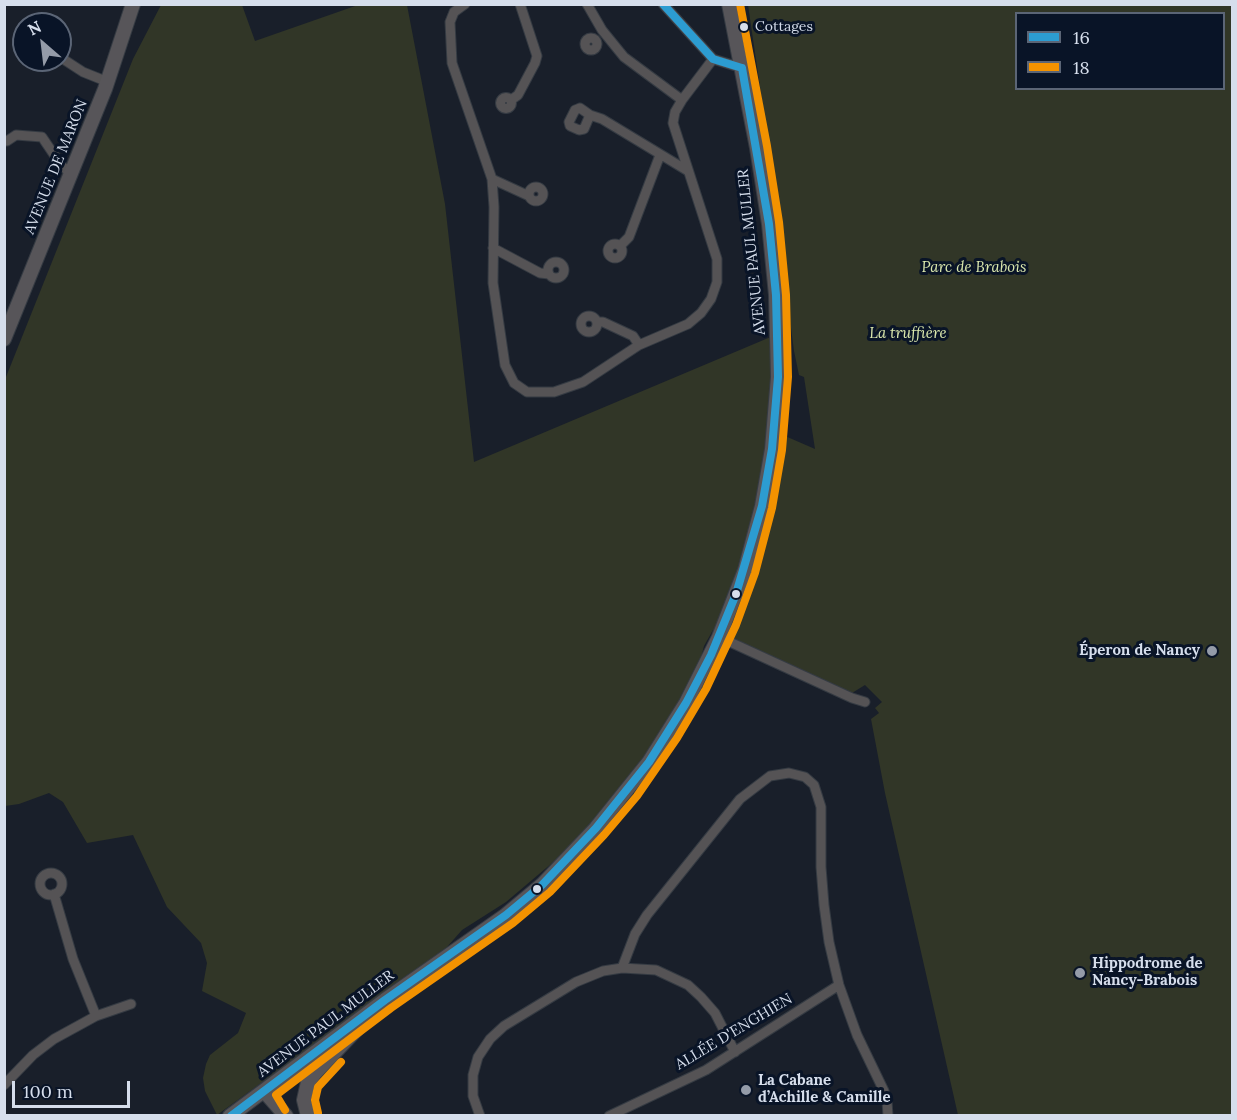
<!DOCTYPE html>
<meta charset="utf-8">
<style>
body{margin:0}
#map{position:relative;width:1237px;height:1120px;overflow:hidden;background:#191f2a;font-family:Lora,serif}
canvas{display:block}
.frame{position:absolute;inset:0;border:6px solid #d6deec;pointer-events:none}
.legend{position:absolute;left:1015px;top:12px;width:210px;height:78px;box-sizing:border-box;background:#091427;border:2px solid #5b6576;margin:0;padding:8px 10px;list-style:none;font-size:18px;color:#d6deec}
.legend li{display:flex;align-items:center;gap:12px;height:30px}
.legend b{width:30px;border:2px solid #5b6576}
.north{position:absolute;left:12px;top:12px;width:60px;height:60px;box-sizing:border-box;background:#091427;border:2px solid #5b6576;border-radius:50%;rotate:332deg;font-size:16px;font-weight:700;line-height:24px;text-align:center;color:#d6deec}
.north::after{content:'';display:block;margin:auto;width:21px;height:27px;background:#949ba8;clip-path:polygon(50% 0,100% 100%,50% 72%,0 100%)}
.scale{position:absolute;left:12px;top:1081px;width:118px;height:27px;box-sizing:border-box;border:3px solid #d6deec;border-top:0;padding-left:8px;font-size:18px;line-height:21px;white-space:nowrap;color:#d6deec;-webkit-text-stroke:4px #091427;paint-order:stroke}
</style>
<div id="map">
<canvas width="1237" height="1120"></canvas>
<div class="frame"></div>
<ul class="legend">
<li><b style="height:8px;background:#2c9cd1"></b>16</li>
<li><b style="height:8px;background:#f39200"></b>18</li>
</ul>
<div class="north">N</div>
<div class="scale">100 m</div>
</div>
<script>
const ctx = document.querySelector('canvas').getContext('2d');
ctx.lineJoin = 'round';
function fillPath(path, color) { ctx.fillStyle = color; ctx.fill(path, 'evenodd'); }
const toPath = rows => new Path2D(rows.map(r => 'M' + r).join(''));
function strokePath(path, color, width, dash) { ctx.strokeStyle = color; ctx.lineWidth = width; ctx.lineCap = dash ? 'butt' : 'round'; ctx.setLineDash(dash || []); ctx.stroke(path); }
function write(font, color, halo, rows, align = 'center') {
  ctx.font = font + ' Lora,serif'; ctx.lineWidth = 6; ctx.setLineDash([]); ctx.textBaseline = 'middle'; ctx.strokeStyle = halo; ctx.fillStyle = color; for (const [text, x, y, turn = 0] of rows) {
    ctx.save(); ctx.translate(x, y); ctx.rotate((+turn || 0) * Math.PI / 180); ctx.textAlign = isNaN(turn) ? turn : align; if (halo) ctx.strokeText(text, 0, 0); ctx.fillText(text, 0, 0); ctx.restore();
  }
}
fillPath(toPath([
 [161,5,242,5,255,41,358,5,407,5,445,204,474,462,773,336,769,429,815,449,804,377,799,375,794,351,784,274,787,271,748,5,1232,5,1232,1115,958,1115,885,793,871,719,879,713,875,708,882,702,865,685,852,693,713,630,704,646,698,670,662,731,641,762,604,810,558,858,506,902,462,930,447,947,428,962,217,1115,205,1091,203,1078,206,1064,210,1055,238,1033,246,1013,202,991,207,963,201,943,167,907,133,835,87,843,63,802,49,793,19,804,5,806,4,382,133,59],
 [1016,14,1224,14,1224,88,1016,88]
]), '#313627');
const street = toPath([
 [465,4,454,12,450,22,452,63,492,179,494,207,493,283,505,365,514,383,527,392,554,392,583,382,639,345,688,324,701,313,711,299,717,282,717,259,673,123,675,112,682,100,713,59],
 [587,4,602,30,624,57,682,100],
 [663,4,713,59,742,68],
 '585 44a6 6 0 1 1 12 0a6 6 0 1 1-12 0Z',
 [60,57,83,72,108,82],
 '500.5 103a5.5 5.5 0 1 1 11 0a5.5 5.5 0 1 1-11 0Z',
 [511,100,518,95,535,63,537,56,520,4],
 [580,108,590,115,584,129,579,130,570,126,569,122,575,110,580,108],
 [590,115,602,119,688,171],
 [7,141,16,135,42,137,61,165,71,174],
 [492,179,529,196],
 '529 194a7 7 0 1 1 14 0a7 7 0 1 1-14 0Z',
 '608 251a7 7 0 1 1 14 0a7 7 0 1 1-14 0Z',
 [620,246,629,237,660,155],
 [493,248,540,273,549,274],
 '548 270a8 8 0 1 1 16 0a8 8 0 1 1-16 0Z',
 '581 324a8 8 0 1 1 16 0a8 8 0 1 1-16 0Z',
 [597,322,603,322,633,336,639,345],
 [719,637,852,698,865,702],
 '40 884a11 11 0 1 1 22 0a11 11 0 1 1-22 0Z',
 [54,894,73,959,96,1016],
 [622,968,635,934,647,915,740,799,770,776,789,773,805,777,814,785,821,807,821,867,824,905,829,942,839,985,857,1035,884,1091,887,1101,888,1116],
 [4,1085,33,1055,54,1039,96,1016,131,1004],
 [480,1116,473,1096,473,1075,478,1057,490,1039,504,1026,576,982,603,971,622,968,656,970,688,985,701,997,715,1013,735,1052],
 [609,1116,706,1070,839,985]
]);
const secondary = toPath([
 [4,339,105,89,133,4],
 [264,1091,286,1116],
 [230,1116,385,1000,506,915,542,885,596,828,649,762,686,703,719,637,745,570,762,506,772,449,778,377,776,295,769,224,757,148,729,4],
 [308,1116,304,1100,308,1082,315,1073,359,1027]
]);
strokePath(street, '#353b43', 11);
strokePath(secondary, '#353b43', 16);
strokePath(street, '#555355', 9);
strokePath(secondary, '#575559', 14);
strokePath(toPath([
 [663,4,713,59,742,68],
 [231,1116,385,1000,506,915,542,885,596,828,649,762,686,703,711,655,736,594,762,506,772,449,778,377,776,295,769,224,742,68]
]), '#2c9cd1', 8);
strokePath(toPath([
 [285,1110,276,1095,391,1008,513,923,550,892,604,835,637,796,677,738,706,689,736,625,755,573,772,508,782,450,788,377,786,295,779,222,767,146,740,4],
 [318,1113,315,1100,318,1087,341,1062]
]), '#f39200', 8);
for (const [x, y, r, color] of [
 [744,27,5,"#d6deec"],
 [736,594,5,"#d6deec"],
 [1212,651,6,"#949ba8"],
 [537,889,5,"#d6deec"],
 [1080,973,6,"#949ba8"],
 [746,1090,6,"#949ba8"]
]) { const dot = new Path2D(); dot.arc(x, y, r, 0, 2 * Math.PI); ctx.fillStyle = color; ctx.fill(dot); strokePath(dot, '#091427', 2); }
write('14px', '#d6deec', '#091427', [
 ["Cottages",755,27]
], 'left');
write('15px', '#d6deec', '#091427', [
 ["AVENUE DE MARON",56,167,-68],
 ["AVENUE PAUL MULLER",752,252,-96],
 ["AVENUE PAUL MULLER",326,1024,-37],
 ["ALLÉE D'ENGHIEN",734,1032,-31]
]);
write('italic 15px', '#dbe8ad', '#091427', [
 ["Parc de Brabois",974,268],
 ["La truffière",908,334]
]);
write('bold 15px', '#d6deec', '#091427', [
 ["Éperon de Nancy",1200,651,"right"],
 ["Hippodrome de",1092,964],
 ["Nancy-Brabois",1092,981],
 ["La Cabane",758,1081],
 ["d’Achille & Camille",758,1098]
], 'left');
</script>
